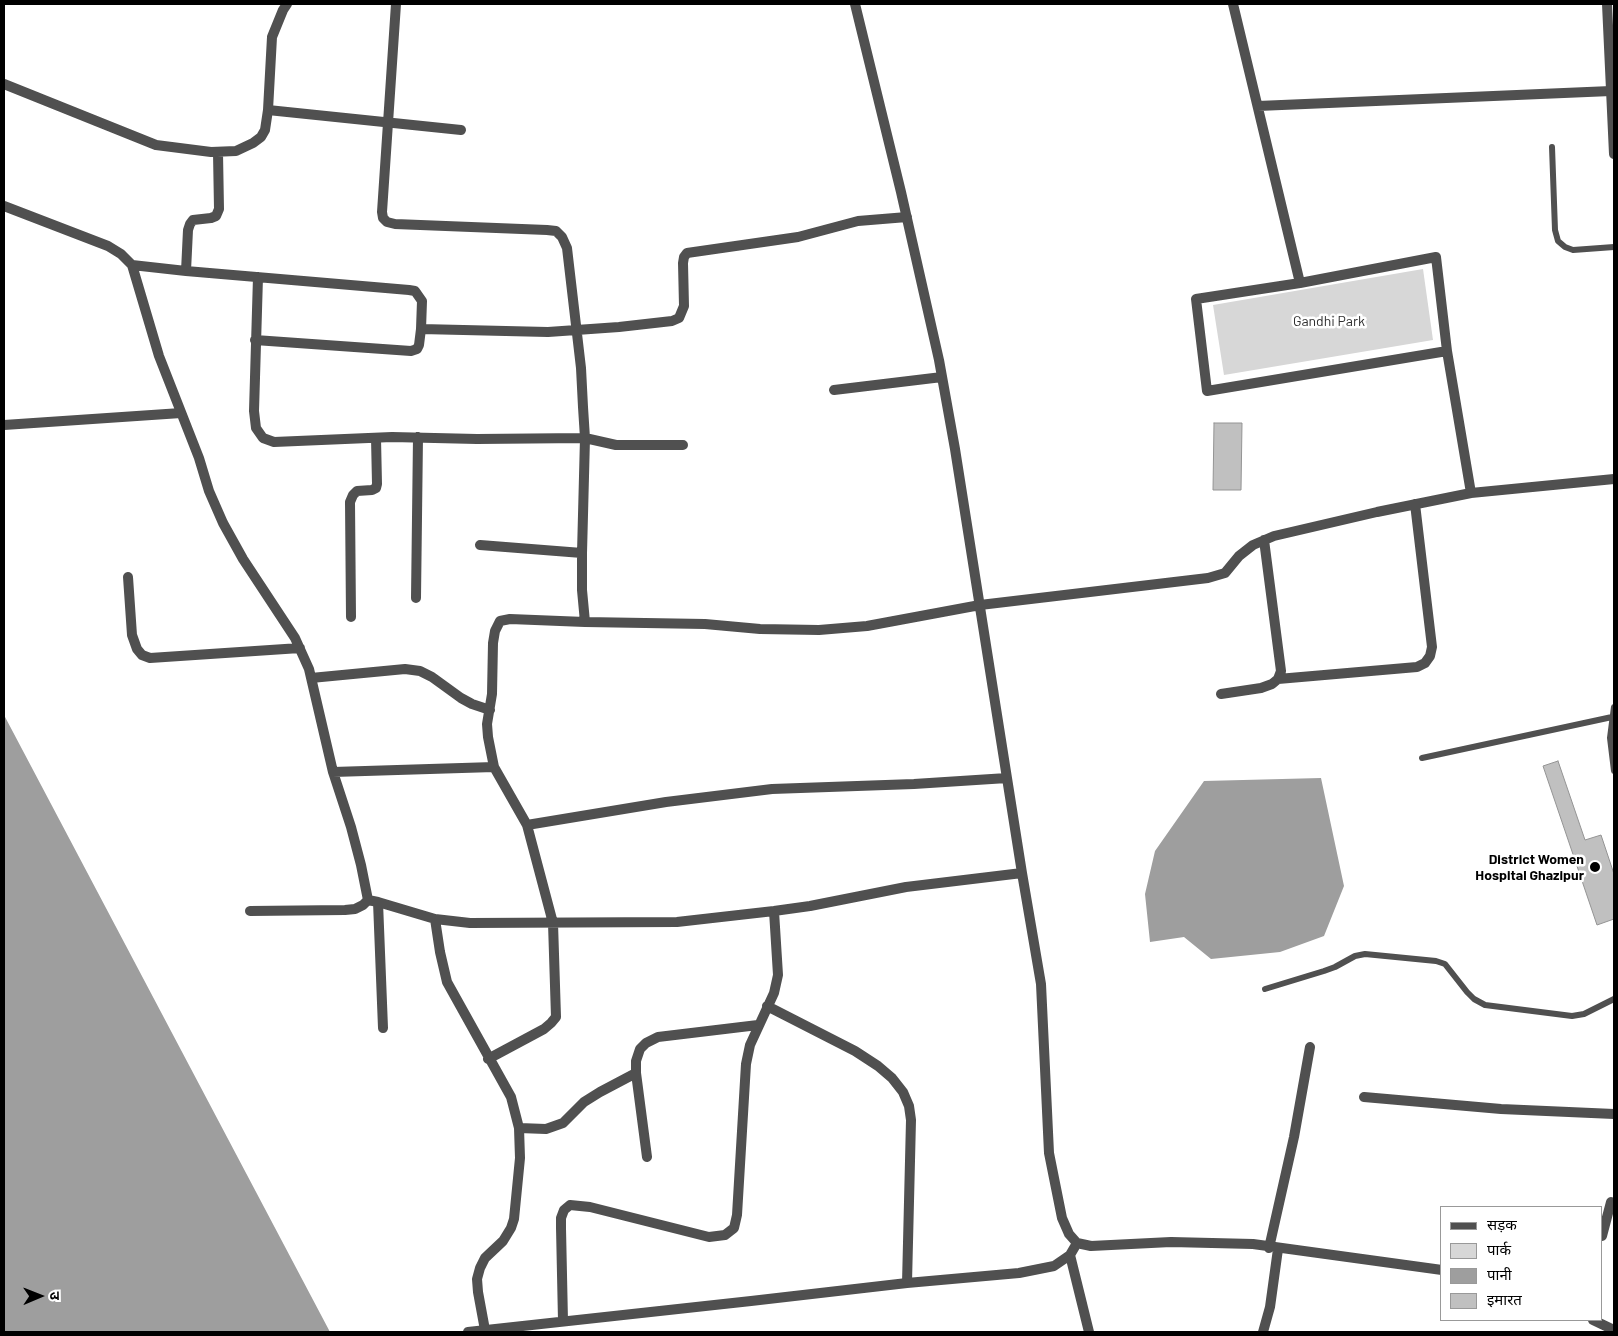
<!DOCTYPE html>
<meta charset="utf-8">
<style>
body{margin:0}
#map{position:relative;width:1618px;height:1336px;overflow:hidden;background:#fff;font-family:Barlow,"Noto Sans Devanagari",sans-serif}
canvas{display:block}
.frame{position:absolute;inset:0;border:5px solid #000;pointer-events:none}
.legend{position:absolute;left:1440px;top:1206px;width:162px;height:115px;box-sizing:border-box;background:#fff;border:1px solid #999;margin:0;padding:6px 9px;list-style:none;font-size:15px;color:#000}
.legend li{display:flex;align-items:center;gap:10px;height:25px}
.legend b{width:25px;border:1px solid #999}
.north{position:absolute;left:15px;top:1271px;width:50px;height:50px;-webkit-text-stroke:4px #fff;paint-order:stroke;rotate:89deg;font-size:14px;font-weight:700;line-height:20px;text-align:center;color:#000}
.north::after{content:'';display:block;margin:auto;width:18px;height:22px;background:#000;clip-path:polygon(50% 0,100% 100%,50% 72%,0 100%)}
</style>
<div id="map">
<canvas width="1618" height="1336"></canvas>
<div class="frame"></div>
<ul class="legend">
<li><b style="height:6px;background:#505050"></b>सड़क</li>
<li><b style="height:14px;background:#d7d7d7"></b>पार्क</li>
<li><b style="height:14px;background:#9e9e9e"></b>पानी</li>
<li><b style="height:14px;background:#c0c0c0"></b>इमारत</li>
</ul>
<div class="north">उ</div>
</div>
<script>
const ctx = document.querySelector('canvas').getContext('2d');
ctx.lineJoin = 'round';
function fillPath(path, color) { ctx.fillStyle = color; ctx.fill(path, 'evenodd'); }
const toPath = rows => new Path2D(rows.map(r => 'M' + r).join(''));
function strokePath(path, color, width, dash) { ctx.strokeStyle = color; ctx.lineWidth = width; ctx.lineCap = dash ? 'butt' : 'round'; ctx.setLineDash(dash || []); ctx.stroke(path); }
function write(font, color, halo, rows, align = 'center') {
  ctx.font = font + ' Barlow,sans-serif'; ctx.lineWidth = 5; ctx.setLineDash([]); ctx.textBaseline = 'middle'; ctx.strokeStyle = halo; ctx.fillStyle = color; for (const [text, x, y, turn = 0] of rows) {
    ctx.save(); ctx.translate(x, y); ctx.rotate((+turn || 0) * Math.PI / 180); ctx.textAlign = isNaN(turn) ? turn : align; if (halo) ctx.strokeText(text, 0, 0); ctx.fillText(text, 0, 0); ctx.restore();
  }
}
fillPath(toPath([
 [1423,269,1433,340,1224,375,1213,305]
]), '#d7d7d7');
fillPath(toPath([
 [4,715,330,1332,4,1332],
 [1321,778,1344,886,1324,936,1280,952,1211,959,1184,937,1150,942,1145,894,1155,851,1204,781]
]), '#9e9e9e');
const building = toPath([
 [1214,423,1242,423,1241,490,1213,490,1214,423],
 [1558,761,1585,840,1601,835,1614,874,1614,919,1597,925,1543,766,1558,761]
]);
fillPath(building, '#c0c0c0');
strokePath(building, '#949494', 1);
strokePath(toPath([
 [1552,147,1555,230,1558,241,1565,247,1573,250,1614,247],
 [1614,707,1610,738,1614,771],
 [1422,758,1612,717],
 [1265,989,1324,971,1335,967,1355,956,1365,954,1436,961,1445,964,1467,992,1474,999,1485,1005,1572,1016,1584,1014,1614,999]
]), '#505050', 6);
strokePath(toPath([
 [396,4,382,212,383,218,387,222,395,224,547,230,556,231,562,237,567,248,581,368,583,407,585,438,582,553,582,590,585,622],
 [855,4,901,192,939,360,955,449,1022,873,1041,984,1049,1153,1062,1218,1069,1234,1077,1243,1091,1246,1171,1242,1253,1244,1442,1270],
 [1233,4,1300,283],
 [4,84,156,145,211,152,236,151,253,143,261,137,265,130,268,110,461,130],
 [1258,106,1611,91],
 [268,110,272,37,283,10,287,4],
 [4,206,108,246,121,254,132,265,159,356,199,458,209,491,223,523,243,559,295,638,309,669,333,772,351,827,361,865,368,900,378,902,435,919,470,923,677,922,774,911,810,906,906,887,1022,873],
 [1436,257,1447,351,1207,391,1196,299,1300,283,1436,257],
 [132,265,186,271,409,290,415,291,422,301,421,329,548,332,619,327,672,321,679,318,684,306,683,263,684,257,687,253,798,237,858,221,907,217],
 [186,271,188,230,190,224,193,220,211,218,216,216,219,209,218,153],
 [258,277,254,411,256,428,263,438,274,442,392,437,477,439,585,438,616,445,683,445],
 [255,340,411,351,417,349,419,345,421,329],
 [1447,351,1471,493,1614,479],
 [834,390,942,377],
 [4,425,181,413],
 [480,545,582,553],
 [128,577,132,635,137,649,142,655,150,658,300,648],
 [416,598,418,437],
 [351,617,350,502,353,495,357,491,372,490,376,488,377,484,376,438],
 [311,678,405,669,420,671,432,677,461,698,472,704,490,710],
 [1278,679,1417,667,1425,663,1430,656,1432,647,1415,504],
 [1221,694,1261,688,1272,684,1278,679,1281,671,1264,540],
 [333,772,494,767],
 [1007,778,914,784,772,789,666,802,527,825,494,767,488,737,487,724,492,694,493,643,495,631,500,621,510,619,585,622,705,624,760,629,819,630,867,626,980,605,1208,578,1225,573,1239,556,1253,545,1274,536,1377,512,1471,493],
 [378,902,383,1028],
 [250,911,345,910,355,909,363,905,368,900],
 [435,919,440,952,447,982,511,1097,519,1128,520,1158,514,1219,511,1228,503,1241,485,1258,480,1268,477,1279,478,1292,485,1330],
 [767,1006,855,1051,878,1066,892,1078,903,1092,909,1106,911,1120,907,1283],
 [488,1059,544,1029,551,1023,556,1017,553,923,527,825],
 [1364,1097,1501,1109,1614,1114],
 [519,1128,546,1129,563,1123,584,1102,600,1092,636,1073],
 [647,1157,636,1073,636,1061,640,1049,646,1043,658,1037,758,1025],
 [1602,1236,1611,1202],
 [1269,1248,1294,1137,1310,1047],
 [1070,1255,1089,1332],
 [1593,1320,1614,1330],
 [563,1321,561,1228,561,1218,564,1210,570,1205,590,1207,709,1237,725,1235,734,1228,737,1215,746,1064,750,1045,774,993,778,975,774,911],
 [468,1332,751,1301,907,1283,1019,1273,1054,1266,1070,1255,1077,1243],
 [1263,1332,1270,1307,1278,1249]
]), '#505050', 10);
strokePath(toPath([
 [1607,4,1614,154]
]), '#505050', 10);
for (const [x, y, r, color] of [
 [1595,867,6,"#000"]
]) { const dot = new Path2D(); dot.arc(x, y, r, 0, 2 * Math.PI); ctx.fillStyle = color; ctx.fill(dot); strokePath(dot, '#fff', 2); }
write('14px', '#2e2e2e', '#fff', [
 ["Gandhi Park",1329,321]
]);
write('bold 14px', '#000', '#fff', [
 ["District Women",1584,859],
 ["Hospital Ghazipur",1584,875]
], 'right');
</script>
